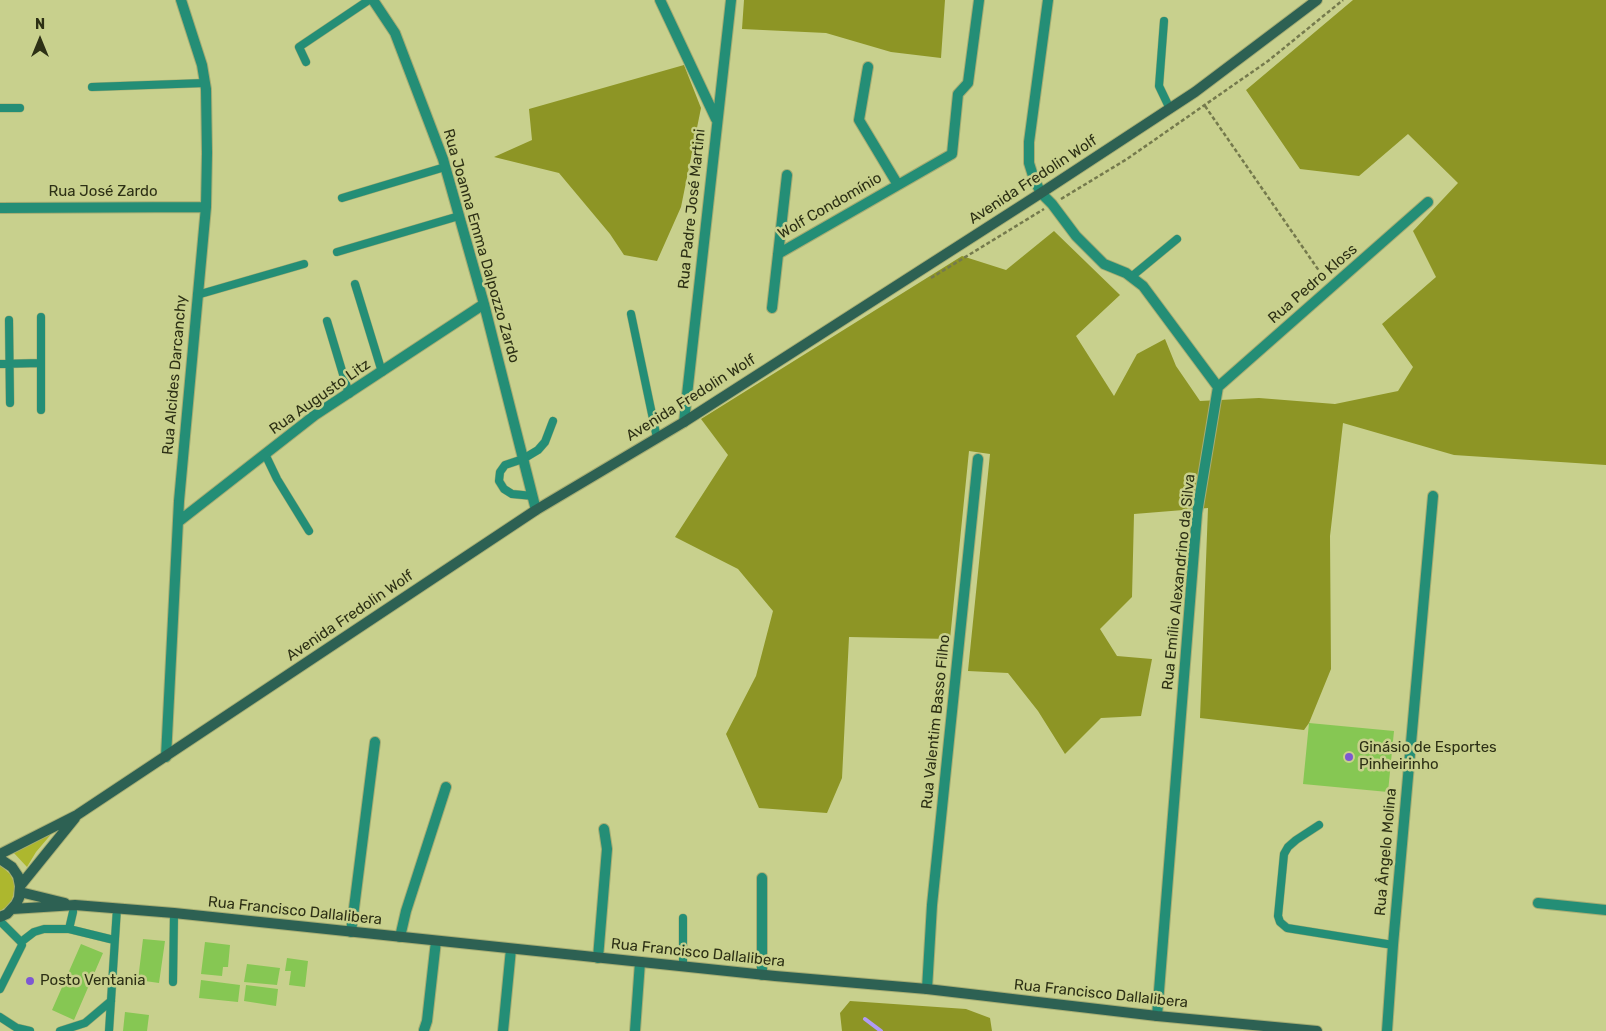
<!DOCTYPE html>
<meta charset="utf-8">
<style>
body{margin:0}
#map{position:relative;width:1606px;height:1031px;overflow:hidden;background:#c8d08d;font-family:Rubik,sans-serif}
canvas{display:block}
.north{position:absolute;left:15px;top:15px;width:50px;height:50px;-webkit-text-stroke:4px #c8d08d;paint-order:stroke;rotate:0deg;font-size:14px;font-weight:700;line-height:20px;text-align:center;color:#2d3015}
.north::after{content:'';display:block;margin:auto;width:18px;height:22px;background:#2d3015;clip-path:polygon(50% 0,100% 100%,50% 72%,0 100%)}
</style>
<div id="map">
<canvas width="1606" height="1031"></canvas>
<div class="north">N</div>
</div>
<script>
const ctx = document.querySelector('canvas').getContext('2d');
ctx.lineJoin = 'round';
function fillPath(path, color) { ctx.fillStyle = color; ctx.fill(path, 'evenodd'); }
const toPath = rows => new Path2D(rows.map(r => 'M' + r).join(''));
function strokePath(path, color, width, dash) { ctx.strokeStyle = color; ctx.lineWidth = width; ctx.lineCap = dash ? 'butt' : 'round'; ctx.setLineDash(dash || []); ctx.stroke(path); }
function write(font, color, halo, rows, align = 'center') {
  ctx.font = font + ' Rubik,sans-serif'; ctx.lineWidth = 5; ctx.setLineDash([]); ctx.textBaseline = 'middle'; ctx.strokeStyle = halo; ctx.fillStyle = color; for (const [text, x, y, turn = 0] of rows) {
    ctx.save(); ctx.translate(x, y); ctx.rotate((+turn || 0) * Math.PI / 180); ctx.textAlign = isNaN(turn) ? turn : align; if (halo) ctx.strokeText(text, 0, 0); ctx.fillText(text, 0, 0); ctx.restore();
  }
}
fillPath(toPath([
 [53,832,36,852,27,867,12,851],
 [0,865,10,874,14,882,14,891,12,900,6,907,0,911]
]), '#adb72e');
fillPath(toPath([
 [744,0,945,0,941,58,891,52,826,33,742,29],
 [1353,0,1606,0,1606,465,1454,455,1343,423,1330,536,1331,669,1309,723,1304,730,1200,718,1208,508,1134,514,1132,597,1100,629,1117,656,1152,659,1141,716,1101,718,1065,754,1038,711,1008,673,968,671,990,454,969,451,950,639,849,637,842,778,827,813,759,808,726,734,756,676,773,611,738,569,675,537,728,455,701,419,962,256,1006,270,1054,231,1120,295,1076,336,1114,396,1137,354,1165,339,1176,366,1200,401,1259,398,1335,404,1398,391,1413,367,1382,324,1436,277,1413,231,1458,183,1408,134,1359,176,1300,169,1246,90],
 [684,65,701,108,681,207,657,261,624,255,610,234,559,173,494,157,532,140,529,109],
 [850,1001,966,1009,990,1018,992,1031,842,1031,840,1013]
]), '#8d9525');
strokePath(toPath([
 [865,1019,881,1031]
]), '#b09bf6', 4);
fillPath(toPath([
 [1309,723,1394,731,1388,792,1303,784],
 [143,939,165,941,159,983,138,980],
 [205,942,230,945,228,967,223,967,222,976,201,974],
 [81,944,103,953,74,1020,52,1010],
 [287,958,308,961,305,987,289,985,291,971,285,971],
 [247,964,280,968,277,985,244,982],
 [201,980,240,985,238,1002,199,998],
 [246,985,278,989,276,1006,244,1001],
 [125,1012,149,1015,147,1031,123,1031]
]), '#86c753');
const lane = toPath([
 [1164,21,1159,86,1170,109],
 [306,62,299,47,369,0],
 [92,87,205,83],
 [0,108,20,108],
 [342,198,445,167],
 [337,252,459,216],
 [1131,277,1177,239],
 [355,284,382,372],
 [197,295,304,264],
 [631,314,657,438],
 [41,317,41,410],
 [9,320,10,403],
 [327,321,349,394],
 [0,364,41,363],
 [265,454,277,479,309,531],
 [533,496,512,494,504,489,499,481,500,472,505,465,523,459,538,450,545,442,553,421],
 [1319,825,1296,840,1288,847,1284,854,1278,916,1280,922,1287,928,1393,945],
 [73,912,69,929,114,940],
 [21,942,34,932,44,929,69,929],
 [683,967,683,918],
 [173,982,174,913],
 [0,989,22,945,21,942,1,922],
 [0,1017,17,1028,30,1031],
 [60,1031,85,1023,111,1001],
 [109,1031,117,908]
]);
const street = toPath([
 [373,0,395,33,443,159,484,304,536,510],
 [660,0,716,119],
 [1048,0,1029,142,1029,163,1034,179,1041,193,1052,204,1076,236,1104,264,1126,273,1143,286,1218,387,1197,513,1157,1016],
 [868,67,859,120,898,185],
 [0,208,206,207],
 [778,254,952,154,958,94,968,83,979,0],
 [772,308,787,175],
 [1218,387,1428,202],
 [684,422,731,0],
 [178,522,315,415,484,304],
 [166,757,179,501,206,207,207,153,206,89,202,65,181,0],
 [762,878,762,975],
 [1538,903,1606,910],
 [351,932,375,742],
 [400,937,406,911,446,787],
 [598,958,607,849,604,829],
 [927,989,932,905,978,459],
 [424,1030,427,1021,436,941],
 [503,1031,511,949],
 [635,1031,640,962],
 [1387,1031,1393,945,1433,496]
]);
const secondary = toPath([
 [0,854,77,815,536,510,684,422,1041,193,1195,92,1317,0],
 [0,859,12,867,18,876,20,886,19,898,16,904,7,914,0,917],
 [20,886,75,818],
 [20,892,65,903],
 [12,909,75,905,174,913,775,976,927,989,1157,1016,1317,1031]
]);
strokePath(lane, '#a6ad73', 9);
strokePath(street, '#a6ad73', 12);
strokePath(secondary, '#a6ad73', 12);
strokePath(toPath([
 [1205,106,1324,278],
 [1061,199,1127,159,1268,61,1343,0],
 [931,278,1044,209]
]), '#757a4d', 2.5, [4, 2.5]);
strokePath(lane, '#248e76', 8);
strokePath(street, '#248e76', 10);
strokePath(secondary, '#2d6153', 10);
for (const [x, y, r, color] of [
 [1349,757,5,"#7d58d2"],
 [30,981,5,"#7d58d2"]
]) { const dot = new Path2D(); dot.arc(x, y, r, 0, 2 * Math.PI); ctx.fillStyle = color; ctx.fill(dot); strokePath(dot, '#c8d08d', 2); }
write('15px', '#2d3015', '#c8d08d', [
 ["Avenida Fredolin Wolf",1033,180,-33],
 ["Rua José Zardo",103,192],
 ["Wolf Condomínio",830,206,-30],
 ["Rua Padre José Martini",692,209,-84],
 ["Rua Joanna Emma Dalpozzo Zardo",481,246,74],
 ["Rua Pedro Kloss",1313,284,-41],
 ["Rua Alcides Darcanchy",175,375,-85],
 ["Rua Augusto Litz",320,397,-35],
 ["Avenida Fredolin Wolf",691,398,-32],
 ["Rua Emílio Alexandrino da Silva",1179,582,-84],
 ["Avenida Fredolin Wolf",350,616,-34],
 ["Rua Valentim Basso Filho",936,722,-84],
 ["Rua Ângelo Molina",1386,852,-85],
 ["Rua Francisco Dallalibera",295,911,6],
 ["Rua Francisco Dallalibera",698,953,6],
 ["Rua Francisco Dallalibera",1101,994,6]
]);
write('15px', '#2d3015', '#c8d08d', [
 ["Ginásio de Esportes",1359,748],
 ["Pinheirinho",1359,765],
 ["Posto Ventania",40,981]
], 'left');
</script>
